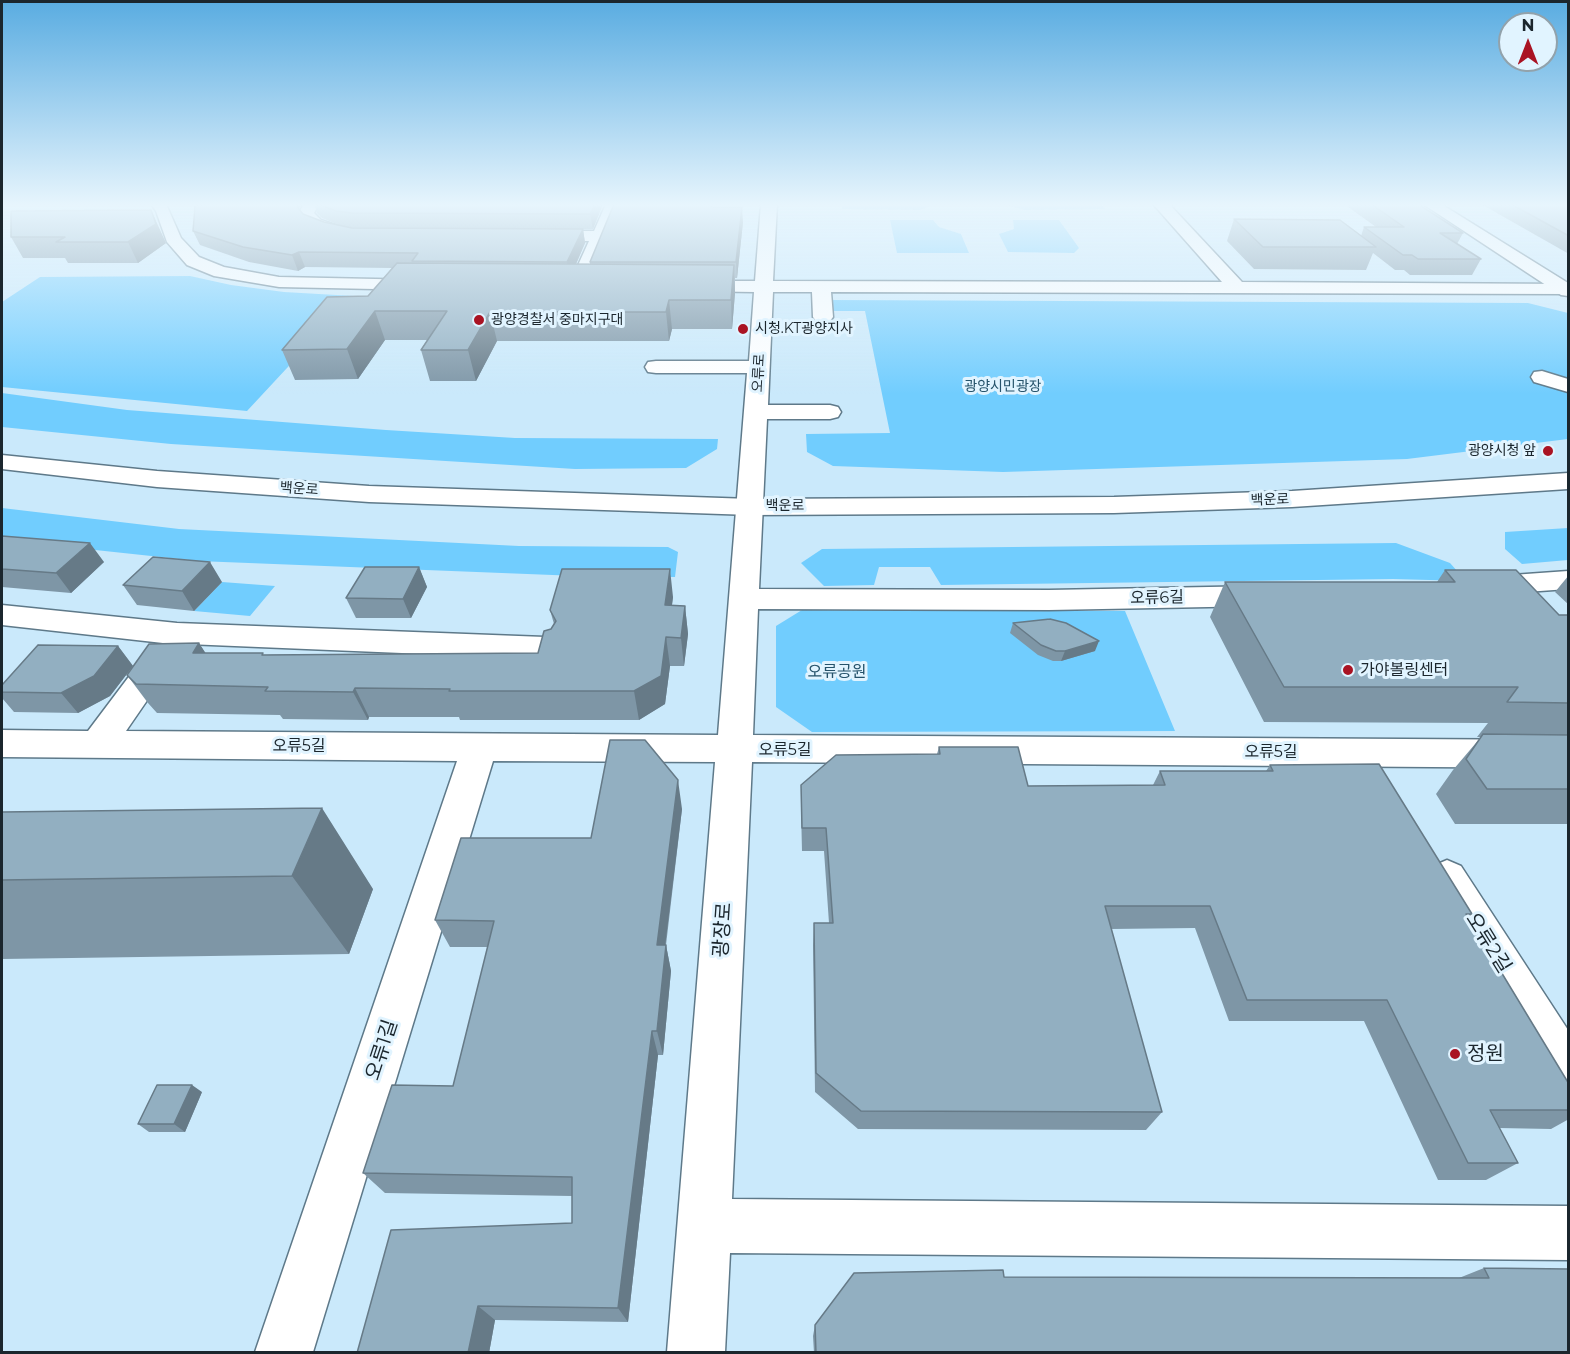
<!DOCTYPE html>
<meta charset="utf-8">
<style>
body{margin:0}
#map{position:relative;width:1570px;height:1354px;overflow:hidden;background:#cae9fb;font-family:Montserrat,sans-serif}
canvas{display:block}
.frame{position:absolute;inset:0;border:3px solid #1b262d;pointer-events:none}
.north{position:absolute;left:1498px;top:12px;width:60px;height:60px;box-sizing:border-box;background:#e1f4ff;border:2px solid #92a2ab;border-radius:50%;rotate:0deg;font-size:16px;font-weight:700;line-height:24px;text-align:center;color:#1b262d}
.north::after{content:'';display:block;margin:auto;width:21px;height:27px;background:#a91323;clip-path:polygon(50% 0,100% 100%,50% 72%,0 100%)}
</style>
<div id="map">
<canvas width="1570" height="1354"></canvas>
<div class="frame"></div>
<div class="north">N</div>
</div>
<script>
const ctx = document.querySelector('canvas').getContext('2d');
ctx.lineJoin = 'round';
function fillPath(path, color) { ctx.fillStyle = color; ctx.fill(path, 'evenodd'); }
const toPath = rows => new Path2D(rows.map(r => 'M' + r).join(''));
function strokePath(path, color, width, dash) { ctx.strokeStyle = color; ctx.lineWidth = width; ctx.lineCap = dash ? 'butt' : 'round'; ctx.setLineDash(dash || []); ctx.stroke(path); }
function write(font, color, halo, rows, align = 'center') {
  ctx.font = font + ' Montserrat,"Noto Sans KR",sans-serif'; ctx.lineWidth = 6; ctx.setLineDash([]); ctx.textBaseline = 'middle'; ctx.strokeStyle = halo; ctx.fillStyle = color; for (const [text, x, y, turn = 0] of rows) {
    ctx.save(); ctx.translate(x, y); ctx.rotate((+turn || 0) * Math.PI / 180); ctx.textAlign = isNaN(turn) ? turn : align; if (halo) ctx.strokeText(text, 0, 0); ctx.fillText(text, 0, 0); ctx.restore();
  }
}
fillPath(toPath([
 [842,204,934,204,920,210,842,209],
 [1005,204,1101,204,1105,209,1024,210],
 [890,220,933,220,939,227,961,234,969,253,897,253],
 [1013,220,1059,220,1079,248,1074,253,1008,252,999,234,1014,229],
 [190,276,231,285,284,292,354,296,247,411,2,387,2,302,40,277],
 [829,300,1528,303,1568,313,1568,439,1407,459,1003,472,833,466,807,452,806,434,890,433,865,311,830,311],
 [2,393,127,410,386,430,515,438,718,439,717,449,686,468,575,469,171,444,2,427],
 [2,508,179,529,519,546,668,547,678,552,675,577,578,576,198,561,2,540],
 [1568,528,1568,560,1522,564,1505,549,1505,532],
 [1396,543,1450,563,1466,581,1393,579,941,585,930,567,879,567,874,585,824,586,801,563,822,549],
 [222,582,275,586,250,616,194,611],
 [802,610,1125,611,1175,731,812,732,776,707,776,626]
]), '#71cdfe');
const minor = toPath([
 [151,204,166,204,181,238,199,257,224,267,279,277,423,280,429,281,432,285,429,289,423,290,279,287,214,276,187,265,167,242,156,211,151,204],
 [304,204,319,204,314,213,321,220,353,231,355,234,347,239,309,226,298,214,304,204],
 [606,204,621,204,587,285,584,289,578,290,572,289,569,285,589,241,539,241,531,236,539,231,594,231,606,204],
 [761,204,777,204,773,281,1222,282,1153,204,1169,204,1242,282,1568,284,1568,294,831,292,833,317,830,321,823,323,816,321,813,317,812,292,773,292,768,405,830,405,838,407,841,412,838,417,830,419,767,419,759,589,1049,590,1262,586,1273,589,1277,596,1273,603,1262,606,1049,610,758,609,753,735,1568,740,1568,768,752,762,732,1199,1568,1206,1568,1260,730,1253,725,1352,667,1352,715,762,493,761,313,1352,255,1352,457,761,2,757,2,730,88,731,152,646,163,643,2,625,2,605,177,623,545,637,556,640,561,648,556,656,545,659,163,643,174,646,179,654,126,731,718,735,747,373,656,373,648,372,645,367,648,362,656,361,749,361,754,292,691,291,685,290,682,286,685,282,691,281,755,281,761,204],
 [1542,371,1568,379,1568,392,1534,382,1531,377,1534,372,1542,371],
 [1568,571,1568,589,1484,595,1474,593,1469,586,1474,579,1484,577,1568,571],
 [1447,860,1461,866,1568,1030,1568,1096,1551,1089,1433,890,1427,878,1433,866,1447,860]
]);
const major = toPath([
 [1423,204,1441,204,1568,283,1568,296,1561,295,1423,204],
 [2,455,157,471,369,486,751,499,1114,497,1292,491,1568,473,1568,489,1292,507,1114,513,751,515,369,502,157,487,2,469,2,455]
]);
strokePath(minor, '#5e7989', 3);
strokePath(major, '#5e7989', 3);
fillPath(minor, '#fff');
fillPath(major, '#fff');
fillPath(toPath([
 [314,204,603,204,593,229,583,229,585,243,576,264,590,264,590,262,715,207,743,222,737,278,735,278,735,293,732,329,672,329,669,341,497,341,476,381,430,381,421,350,427,340,385,340,358,379,295,380,282,350,368,296,392,268,305,267,298,271,249,262,200,245,193,231,299,209,303,214,324,222,339,225,322,218,317,213],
 [1344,204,1418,204,1463,233,1457,244,1481,259,1472,275,1410,275,1404,270,1395,270,1373,253,1366,270,1254,269,1227,241,1234,219,1361,236,1364,227,1376,227],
 [1481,204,1569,204,1569,254],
 [11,211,166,243,138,263,68,263,65,258,23,258,11,237],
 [2,536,104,562,71,593,2,587],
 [419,567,427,587,411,618,356,618,346,598],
 [1445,570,1559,615,1569,615,1569,824,1455,824,1436,794,1453,770,1481,737,1477,737,1488,723,1264,722,1210,617,1225,582,1437,582],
 [1569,575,1569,605,1555,592],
 [222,582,194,611,137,605,123,585],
 [673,597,672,605,685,606,688,634,684,666,670,666,665,704,639,720,460,720,459,717,369,717,368,720,283,719,280,715,157,713,148,703,127,675,199,643,205,653,265,655,538,653,554,624,550,610],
 [1013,623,1095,651,1061,661,1053,661,1038,655,1010,633],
 [118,646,133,666,110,696,78,713,14,712,2,698,2,685],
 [939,747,1028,786,1153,785,1160,771,1266,771,1270,765,1472,914,1468,918,1569,1084,1569,1119,1551,1129,1499,1128,1518,1163,1486,1180,1438,1180,1364,1021,1229,1021,1195,928,1111,929,1162,1112,1146,1130,858,1129,815,1092,813,945,814,923,829,923,824,851,802,851,801,809,801,785,937,754],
 [682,809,666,945,671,971,663,1055,658,1055,628,1322,495,1320,489,1353,357,1353,572,1223,572,1196,385,1193,363,1173,453,1086,488,947,450,947,435,920,591,838],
 [2,812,373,889,349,954,2,959],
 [202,1092,185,1132,149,1132,138,1124],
 [1484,1268,1569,1353,814,1353,813,1336,815,1325,1004,1277,1459,1278]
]), '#7e96a6');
fillPath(toPath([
 [293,204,302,204,296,213],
 [595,204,603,204,593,229,590,214],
 [742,207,743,222,737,278,736,262],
 [151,210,166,243,138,263,128,242],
 [583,229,585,243,570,278,567,262],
 [299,252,305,267,298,271,292,255],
 [734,265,735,293,732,329,731,300],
 [669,300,672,329,669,341,666,312],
 [375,311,385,340,358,379,347,349],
 [490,312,497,341,476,381,468,350],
 [90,543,104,562,71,593,56,573],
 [210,562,222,582,194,611,182,591],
 [419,567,427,587,411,618,403,599],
 [670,569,673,597,668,634,665,605],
 [685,606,688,634,684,666,681,638],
 [666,637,670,666,665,704,639,720,634,691],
 [1099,641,1095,651,1061,661,1065,651],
 [199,643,218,672,193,653],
 [118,646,133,666,110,696,78,713,61,693],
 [355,688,369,717,368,720,353,692],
 [678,780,682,809,662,971,657,945],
 [322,808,373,889,349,954,292,876],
 [666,945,671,971,663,1055,657,1031],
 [652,1031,658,1055,628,1322,618,1308],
 [192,1085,202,1092,185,1132,174,1124],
 [478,1306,495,1320,489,1353,468,1353]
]), '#667a87');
const building = toPath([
 [206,204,295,204,303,214,324,222,352,228,583,229,567,262,412,261,418,253,299,252,292,255,243,247,193,231,195,206,206,204],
 [319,204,595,204,590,214,352,213,336,211,319,204],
 [614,204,712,204,712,207,742,207,736,262,590,262,614,204],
 [1371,204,1418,204,1463,233,1440,233,1481,259,1418,259,1412,255,1403,255,1364,227,1404,227,1371,204],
 [1511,204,1569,204,1569,236,1511,204],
 [151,210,156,224,128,242,56,242,65,237,11,237,11,211,151,210],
 [1234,219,1340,220,1376,247,1263,247,1234,219],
 [397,263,734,265,731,300,669,300,666,312,490,312,468,350,421,350,447,311,375,311,347,349,282,350,327,297,368,296,397,263],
 [2,536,90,543,56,573,2,569,2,536],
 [153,557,210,562,182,591,123,585,153,557],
 [365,567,419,567,403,599,346,598,365,567],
 [562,569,670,569,665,605,685,606,681,638,666,637,661,676,634,691,449,691,450,689,355,688,353,692,265,691,268,687,136,684,127,675,149,644,199,643,193,653,263,653,262,655,538,653,544,631,551,629,556,621,550,610,562,569],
 [1445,570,1516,570,1559,615,1569,615,1569,703,1507,702,1518,687,1284,687,1225,582,1455,582,1445,570],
 [1050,619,1066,623,1099,641,1065,651,1056,651,1041,645,1013,623,1050,619],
 [38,645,118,646,94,676,61,693,2,692,2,685,38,645],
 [1483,734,1569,735,1569,789,1487,789,1466,759,1483,734],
 [610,740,645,740,678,780,657,945,666,945,657,1031,652,1031,618,1308,478,1306,468,1353,357,1353,391,1230,572,1223,572,1177,363,1173,392,1085,453,1086,494,921,435,920,461,838,591,838,610,740],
 [939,747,1018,747,1028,786,1165,785,1160,771,1273,771,1270,765,1379,764,1472,914,1466,914,1569,1084,1569,1110,1490,1110,1518,1163,1468,1163,1387,1000,1247,1000,1210,906,1105,906,1162,1112,861,1111,816,1073,814,923,833,923,826,828,802,828,801,785,836,755,940,754,939,747],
 [322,808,292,876,2,880,2,812,322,808],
 [157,1085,192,1085,174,1124,138,1124,157,1085],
 [1484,1268,1569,1269,1569,1353,816,1353,815,1325,854,1273,1003,1270,1004,1277,1489,1278,1484,1268],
 [96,1352,96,1353,21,1353,96,1352]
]);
fillPath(building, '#92afc1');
strokePath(building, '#667a87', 1.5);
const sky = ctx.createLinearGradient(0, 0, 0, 394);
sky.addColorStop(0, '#59ace1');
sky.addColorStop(0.52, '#e7f5fd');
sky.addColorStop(1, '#e7f5fd00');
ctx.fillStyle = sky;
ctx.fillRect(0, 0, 1570, 394);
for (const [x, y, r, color] of [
 [479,320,6,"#a91323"],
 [743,329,6,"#a91323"],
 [1548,451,6,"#a91323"],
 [1348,670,6,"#a91323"],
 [1455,1054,6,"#a91323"]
]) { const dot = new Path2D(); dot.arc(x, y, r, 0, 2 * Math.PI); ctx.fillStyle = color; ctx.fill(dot); strokePath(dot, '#e1f4ff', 2); }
write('14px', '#1b262d', '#e1f4ff', [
 ["광양경찰서 중마지구대",491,320],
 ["시청.KT광양지사",755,329],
 ["광양시청 앞",1536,451,"right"]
], 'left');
write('14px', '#1b262d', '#e1f4ff', [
 ["오류로",759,373,-87],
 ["백운로",299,489,4],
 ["백운로",1270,500,-2],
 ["백운로",785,506]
]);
write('14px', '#26536b', '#e1f4ff', [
 ["광양시민광장",1003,387]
]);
write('16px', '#1b262d', '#e1f4ff', [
 ["오류6길",1157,598,-1],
 ["오류5길",299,746],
 ["오류5길",785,750],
 ["오류5길",1271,752]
]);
write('16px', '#1b262d', '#e1f4ff', [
 ["가야볼링센터",1360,670]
], 'left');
write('16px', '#26536b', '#e1f4ff', [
 ["오류공원",837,672]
]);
write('20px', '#1b262d', '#e1f4ff', [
 ["광장로",723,930,-86],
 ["오류2길",1488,943,58],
 ["오류1길",382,1050,-72]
]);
write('20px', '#1b262d', '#e1f4ff', [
 ["정원",1467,1054]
], 'left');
</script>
